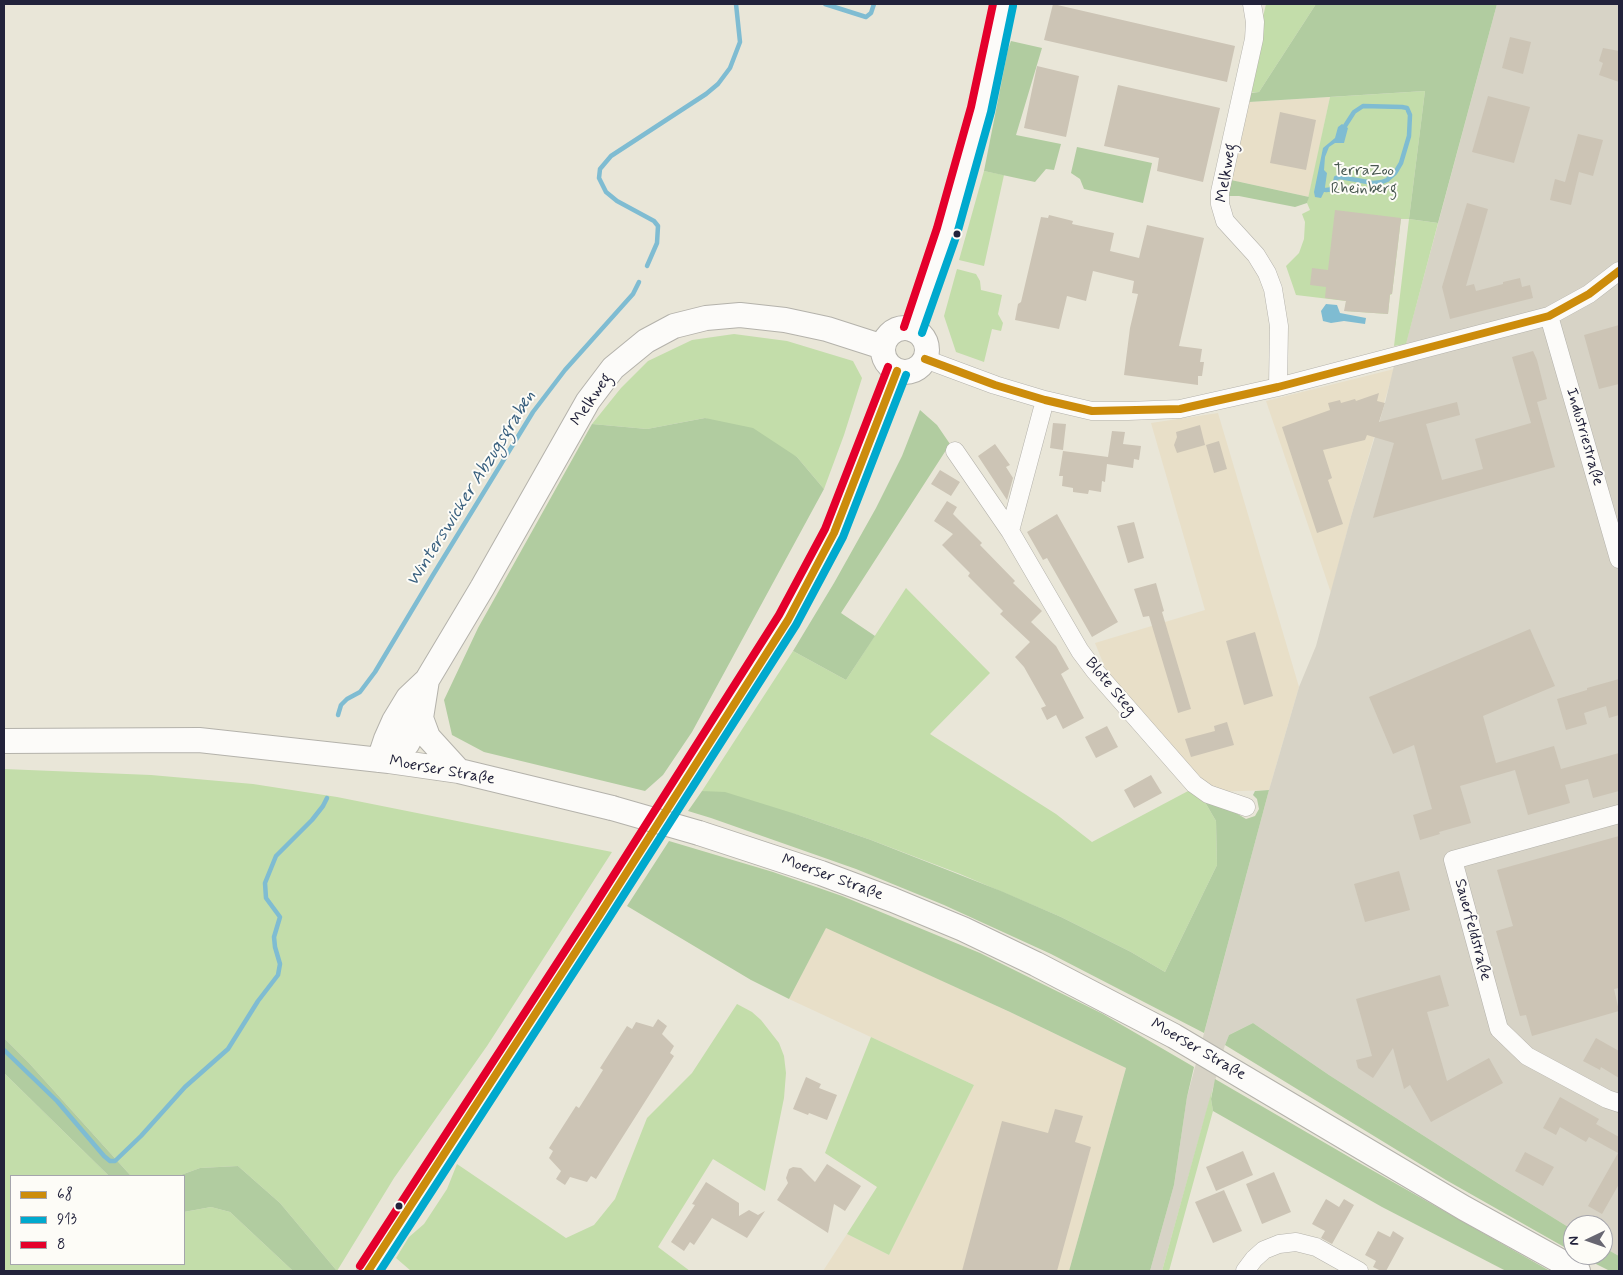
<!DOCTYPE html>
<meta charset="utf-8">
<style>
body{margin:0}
#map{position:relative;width:1623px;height:1275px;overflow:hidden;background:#e9e6d8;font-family:Mynerve,sans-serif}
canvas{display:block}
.frame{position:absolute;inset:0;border:5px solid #22223b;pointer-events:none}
.legend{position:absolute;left:10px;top:1175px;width:175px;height:90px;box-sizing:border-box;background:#fdfcf7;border:1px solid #a5a5ac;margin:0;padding:6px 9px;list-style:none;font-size:15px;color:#22223b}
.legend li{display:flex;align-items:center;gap:10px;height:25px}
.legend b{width:25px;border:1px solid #a5a5ac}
.north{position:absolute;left:1563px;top:1215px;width:50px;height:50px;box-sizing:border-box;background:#fdfcf7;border:1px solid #a5a5ac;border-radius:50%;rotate:267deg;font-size:14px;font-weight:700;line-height:20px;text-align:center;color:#22223b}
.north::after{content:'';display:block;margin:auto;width:18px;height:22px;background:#686772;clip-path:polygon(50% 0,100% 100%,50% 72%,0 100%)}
</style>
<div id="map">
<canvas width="1623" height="1275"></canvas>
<div class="frame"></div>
<ul class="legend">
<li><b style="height:6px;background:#cc8c0c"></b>68</li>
<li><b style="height:6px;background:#00a9ce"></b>913</li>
<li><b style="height:6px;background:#e4002b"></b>8</li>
</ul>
<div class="north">N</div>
</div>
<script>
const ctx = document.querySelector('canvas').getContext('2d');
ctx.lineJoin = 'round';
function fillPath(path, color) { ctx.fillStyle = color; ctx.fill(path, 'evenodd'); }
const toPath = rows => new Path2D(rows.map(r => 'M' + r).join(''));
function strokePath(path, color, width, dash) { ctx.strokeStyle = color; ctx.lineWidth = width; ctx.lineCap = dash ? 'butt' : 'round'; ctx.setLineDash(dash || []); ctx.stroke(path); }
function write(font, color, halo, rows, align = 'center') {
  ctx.font = font + ' Mynerve,sans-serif'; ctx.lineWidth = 4; ctx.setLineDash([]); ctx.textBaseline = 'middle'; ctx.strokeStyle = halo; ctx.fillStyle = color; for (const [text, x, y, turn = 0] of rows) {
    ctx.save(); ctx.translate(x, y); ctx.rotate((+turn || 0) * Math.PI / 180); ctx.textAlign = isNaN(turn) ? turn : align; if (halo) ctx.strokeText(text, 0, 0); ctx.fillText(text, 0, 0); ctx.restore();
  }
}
fillPath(toPath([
 [1330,97,1309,197,1231,180,1249,102],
 [1394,369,1352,513,1331,593,1266,401],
 [1218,413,1299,687,1269,790,1214,792,1202,783,1110,680,1095,643,1205,610,1151,423],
 [826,927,1010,1012,1126,1068,1069,1271,823,1271,847,1234,889,1255,974,1085,789,999]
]), '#e8dfc8');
fillPath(toPath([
 [1497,4,1619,4,1619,1256,1603,1247,1603,1225,1573,1225,1573,1230,1499,1184,1329,1075,1253,1023,1229,1035,1225,1045,1162,1271,1150,1271,1174,1185,1187,1097,1269,790,1299,687,1316,646,1352,513,1385,403,1399,345,1406,343]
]), '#d7d3c6');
fillPath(toPath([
 [1266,4,1316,4,1259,92,1245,93],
 [1425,91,1409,219,1438,223,1406,344,1394,346,1409,219,1401,219,1392,294,1390,295,1388,314,1345,311,1346,301,1296,295,1286,266,1299,253,1304,239,1305,222,1302,214,1310,210,1307,203,1330,97],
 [984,171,1004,175,984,266,959,260],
 [957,269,976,274,980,281,981,290,1002,295,998,314,1003,323,1001,331,992,329,984,362,956,352,944,316],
 [734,334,787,341,853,361,862,378,844,435,824,489,797,457,705,418,647,429,592,424,621,388,648,361,692,340],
 [906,588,990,673,930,734,1056,814,1092,842,1190,790,1202,797,1216,821,1217,865,1165,972,1131,952,1061,917,960,874,871,840,802,816,702,791,793,651,846,680],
 [4,769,151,775,253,784,337,797,612,852,487,1046,394,1178,337,1271,280,1203,238,1166,200,1168,178,1176,131,1176,29,1063,4,1038],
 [737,1004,752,1012,761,1020,779,1043,784,1056,786,1073,784,1098,765,1191,713,1159,658,1247,690,1271,411,1271,396,1258,409,1237,424,1224,447,1189,457,1164,566,1238,594,1225,615,1199,647,1118,692,1073],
 [871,1037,974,1085,889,1255,847,1234,877,1187,825,1153],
 [4,1073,109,1176,11,1176,11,1264,184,1264,184,1212,211,1207,230,1212,293,1271,4,1271],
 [1212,1090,1211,1099,1213,1111,1169,1271,1162,1271]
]), '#c3ddaa');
fillPath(toPath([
 [1316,4,1497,4,1438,223,1409,219,1425,91,1249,102,1251,93,1259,92],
 [1011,41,1042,48,1016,135,1061,144,1054,170,1046,169,1035,182,984,171,1008,49],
 [1077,147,1152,163,1143,203,1084,189,1080,179,1071,173],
 [1231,180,1309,197,1307,203,1295,207,1239,196,1229,196],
 [920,410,937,425,950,444,841,613,875,636,846,680,793,651,834,583,876,508,902,456],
 [705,418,753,428,797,457,824,489,692,732,663,775,645,791,484,752,452,735,444,700,478,628,592,424,647,429],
 [1269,790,1204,1033,1051,954,944,905,856,869,711,818,688,811,702,791,725,792,802,816,871,840,1001,891,1061,917,1131,952,1165,972,1217,865,1216,821,1202,797,1233,811,1246,819,1255,816,1259,809,1257,799,1253,795,1255,791],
 [669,841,773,872,842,896,980,953,1103,1014,1194,1067,1187,1097,1174,1185,1150,1271,1069,1271,1126,1068,1010,1012,826,928,789,999,751,980,627,906],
 [1253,1023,1329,1075,1499,1184,1573,1230,1573,1252,1446,1180,1225,1045,1229,1035],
 [4,1038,29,1063,131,1176,109,1176,4,1073],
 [1215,1079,1363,1165,1550,1271,1506,1271,1382,1207,1213,1111,1211,1099],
 [238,1166,280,1203,337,1271,293,1271,230,1212,211,1207,184,1212,184,1176,178,1176,200,1168],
 [1603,1247,1619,1256,1619,1271,1610,1271,1578,1255,1603,1255]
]), '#b1cca0');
fillPath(toPath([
 [1342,124,1348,128,1344,143,1335,143,1329,147,1325,157,1324,170,1327,173,1325,187,1326,192,1324,192,1321,198,1315,197,1314,192,1323,148,1335,138,1338,127],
 [1326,304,1337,305,1340,313,1366,318,1365,324,1344,321,1331,323,1323,321,1321,311]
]), '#7fbcd2');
strokePath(toPath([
 [825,4,866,17,871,13,874,4],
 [1326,190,1334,189,1336,178,1340,177,1373,183,1382,182,1387,180,1395,173,1401,163,1409,136,1410,115,1407,108,1402,107,1363,106,1354,112,1345,126],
 [647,266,657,243,658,226,654,221,617,201,606,192,599,178,600,169,611,156,706,94,718,84,730,68,740,42,736,4],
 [338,715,341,705,347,699,360,692,375,672,433,575,533,412,565,370,633,294,639,282],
 [4,1050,57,1101,104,1156,110,1161,115,1161,141,1136,185,1087,228,1049,258,1001,278,975,280,964,275,947,274,937,280,917,266,898,265,883,276,856,312,820,323,806,327,798]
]), '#7fbcd2', 4.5);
fillPath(toPath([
 [1053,4,1235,46,1227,82,1044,40],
 [1510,37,1531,42,1523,74,1502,68],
 [1603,48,1619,51,1619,82,1599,75,1603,63,1599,61],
 [1037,66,1079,76,1066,137,1024,128],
 [1118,85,1220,108,1203,182,1157,171,1159,158,1104,146],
 [1488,96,1530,107,1514,163,1472,152],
 [1280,112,1316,120,1306,170,1270,163],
 [1578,134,1603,140,1593,176,1579,172,1571,205,1550,200,1555,179,1565,182],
 [1467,203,1488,209,1466,286,1474,284,1476,291,1503,284,1503,282,1520,278,1522,287,1530,285,1533,298,1450,319,1442,287],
 [1335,210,1401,218,1392,294,1390,294,1388,314,1344,311,1346,301,1325,298,1326,287,1310,285,1312,268,1328,270],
 [1049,215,1073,221,1072,224,1114,233,1110,251,1139,258,1147,225,1204,238,1179,346,1202,349,1200,362,1204,362,1202,376,1198,376,1198,385,1124,375,1130,328,1138,294,1132,293,1134,281,1093,271,1086,301,1067,296,1059,329,1015,320,1018,304,1021,302,1041,217,1048,218],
 [1619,325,1619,384,1599,389,1584,335],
 [1533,351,1537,360,1547,399,1537,402,1555,467,1373,518,1394,443,1367,435,1365,440,1323,450,1332,478,1328,480,1343,524,1317,533,1282,427,1330,410,1328,403,1340,400,1341,403,1355,399,1356,401,1379,393,1377,401,1385,403,1379,422,1457,402,1460,415,1426,424,1442,480,1483,469,1475,439,1531,423,1512,357],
 [1053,423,1066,424,1063,450,1050,448],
 [1200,425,1205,445,1177,453,1174,445,1177,437,1176,432],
 [1112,431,1125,432,1123,444,1141,446,1139,460,1134,459,1133,468,1107,464,1105,482,1102,481,1101,492,1089,490,1088,494,1073,492,1073,488,1062,486,1063,476,1059,476,1063,451,1108,457],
 [1219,441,1227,469,1214,473,1206,445],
 [995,444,1010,465,1006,467,1013,478,1007,500,978,456],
 [940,470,960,482,951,496,931,484],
 [947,501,957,507,953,514,982,543,980,545,1015,581,1013,583,1042,611,1031,622,1056,646,1069,669,1061,674,1084,718,1063,729,1056,715,1047,720,1041,708,1046,706,1024,667,1015,657,1030,642,1000,614,1003,611,968,576,970,573,942,545,953,534,934,521],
 [1057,514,1118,622,1092,637,1047,558,1043,560,1027,532],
 [1134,522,1144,558,1128,563,1117,526],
 [1156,583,1164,611,1162,612,1191,709,1178,713,1149,616,1143,617,1134,589],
 [1530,629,1555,686,1483,716,1496,763,1554,746,1561,769,1619,753,1619,791,1593,798,1588,779,1565,785,1570,803,1528,815,1515,770,1460,786,1471,823,1439,832,1440,834,1420,840,1413,815,1432,809,1414,745,1393,754,1369,697],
 [1255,632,1273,696,1244,705,1226,641],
 [1619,679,1619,715,1609,718,1606,706,1584,713,1587,724,1566,730,1557,699,1587,690,1587,688],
 [1227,722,1234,745,1191,757,1185,739,1215,731,1214,726],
 [1107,726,1118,747,1096,758,1085,737],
 [1151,775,1162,793,1134,808,1124,790],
 [1619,836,1619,988,1614,989,1619,1011,1532,1036,1526,1015,1520,1016,1496,931,1513,926,1497,870],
 [1399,871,1410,910,1365,922,1354,884],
 [1440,975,1449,1006,1427,1012,1447,1081,1489,1058,1503,1083,1431,1122,1410,1085,1404,1089,1393,1048,1373,1078,1358,1068,1356,1060,1372,1056,1356,999],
 [658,1019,667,1026,662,1034,674,1046,670,1053,674,1056,596,1179,591,1176,587,1182,570,1177,565,1185,556,1179,561,1171,549,1158,553,1151,549,1148,576,1106,579,1108,598,1078,603,1070,600,1068,627,1026,632,1029,636,1022,653,1027],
 [1596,1038,1619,1051,1619,1078,1601,1067,1600,1070,1583,1061],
 [806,1077,821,1084,819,1088,837,1095,827,1120,809,1113,808,1115,793,1109],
 [1560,1097,1599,1119,1596,1124,1619,1137,1619,1184,1602,1214,1588,1206,1618,1153,1589,1137,1586,1142,1560,1127,1556,1135,1543,1128],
 [1055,1109,1083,1116,1075,1142,1091,1147,1057,1271,962,1271,1002,1121,1048,1133],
 [1243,1151,1253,1175,1216,1191,1206,1167],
 [1525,1152,1554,1167,1543,1186,1515,1171],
 [827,1164,861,1186,845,1211,834,1204,828,1233,777,1200,788,1183,786,1178,789,1169,793,1167,801,1168,815,1182],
 [1274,1172,1291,1212,1262,1224,1246,1184],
 [706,1182,739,1203,739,1216,749,1210,758,1215,765,1211,747,1238,712,1218,694,1245,690,1242,684,1251,671,1242,695,1205,692,1204],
 [1224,1190,1242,1231,1213,1243,1195,1202],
 [1326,1199,1339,1207,1344,1199,1354,1205,1332,1244,1321,1238,1325,1231,1312,1224],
 [1378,1231,1390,1237,1393,1231,1404,1238,1386,1271,1381,1271,1373,1267,1376,1261,1365,1255]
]), '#ccc4b5');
const minor = toPath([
 [1252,4,1255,22,1254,39,1220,192,1220,204,1225,221,1256,255,1267,273,1273,289,1279,326,1278,387],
 [1549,316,1619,559],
 [925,359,995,385,1045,400,1092,411,1128,411,1180,409,1278,387,1549,316,1589,294,1619,271],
 [1045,400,1010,531,1080,651,1095,671,1194,784,1208,794,1246,807],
 [955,451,1010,531],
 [1619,814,1453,860,1499,1029,1527,1056,1607,1099,1619,1103],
 [1245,1271,1254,1259,1264,1250,1279,1244,1296,1242,1316,1247,1359,1271]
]);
const tertiary = toPath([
 [368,1271,599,916,788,620,834,533,897,371]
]);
const secondary = toPath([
 '883 350a22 22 0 1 1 44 0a22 22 0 1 1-44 0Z',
 [913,330,947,231,981,109,1003,4],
 [421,718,428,737,459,771],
 [4,741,199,740,389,761,459,771,612,808],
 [379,760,386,739,394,721,408,698,427,680,482,588,588,401,613,368,646,341,674,326,706,318,740,315,785,320,827,329,883,347],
 [389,761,407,744,421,718,427,680],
 [699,833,821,873,893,900,963,929,1036,964,1174,1036,1464,1208,1578,1271]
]);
strokePath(minor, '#b4b2ab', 19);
strokePath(tertiary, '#b4b2ab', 23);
strokePath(secondary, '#b4b2ab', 26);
strokePath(minor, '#fcfbf9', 18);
strokePath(tertiary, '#fcfbf9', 21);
strokePath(secondary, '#fcfbf9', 24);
const secondaryBridge = toPath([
 [612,808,699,833]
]);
strokePath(secondaryBridge, '#b4b2ab', 26, []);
strokePath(secondaryBridge, '#fcfbf9', 24);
strokePath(toPath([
 [925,359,995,385,1045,400,1092,411,1180,409,1278,387,1549,316,1589,294,1619,271],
 [368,1271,599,916,788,620,834,533,897,371]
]), '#cc8c0c', 8);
strokePath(toPath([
 [922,333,957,234,991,112,1013,6],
 [380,1271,607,921,796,625,843,537,906,375]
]), '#00a9ce', 8);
strokePath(toPath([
 [904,327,937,228,971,107,993,4],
 [360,1266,591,911,779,615,825,529,888,367]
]), '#e4002b', 8);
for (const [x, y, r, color] of [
 [957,234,4.5,"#22223b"],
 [399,1206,4.5,"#22223b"]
]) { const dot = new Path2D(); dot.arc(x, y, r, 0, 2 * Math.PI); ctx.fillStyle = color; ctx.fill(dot); strokePath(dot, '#fdfcf7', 2); }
write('16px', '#495851', '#fdfcf7', [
 ["TerraZoo",1364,172],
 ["Rheinberg",1364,190]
]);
write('16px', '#22223b', '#fdfcf7', [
 ["Melkweg",1227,173,-81],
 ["Melkweg",592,400,-56],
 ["Industriestraße",1584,437,74],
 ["Blote Steg",1110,687,50],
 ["Moerser Straße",442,771,10],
 ["Moerser Straße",832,878,20],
 ["Sauerfeldstraße",1472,930,75],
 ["Moerser Straße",1198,1050,30]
]);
write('italic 18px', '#385f7e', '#fdfcf7', [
 ["Winterswicker Abzugsgraben",472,489,-58]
]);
</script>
